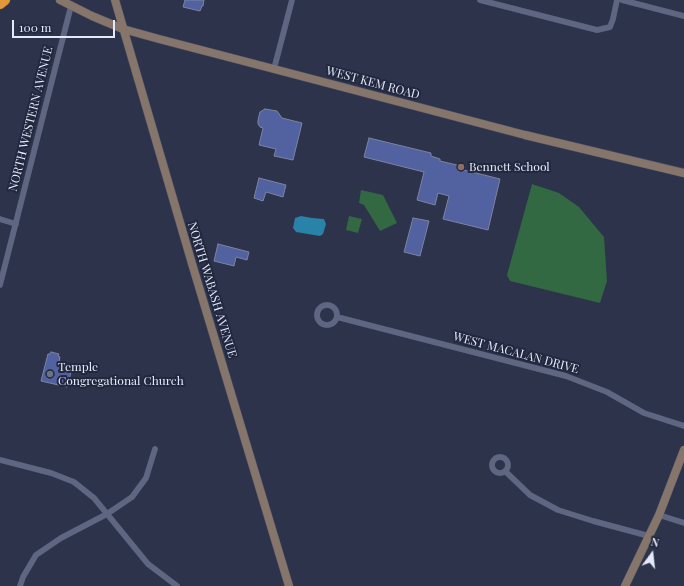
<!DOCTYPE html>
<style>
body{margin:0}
#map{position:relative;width:684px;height:586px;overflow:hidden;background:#2c334a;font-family:"Playfair Display",serif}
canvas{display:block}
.north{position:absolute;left:632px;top:534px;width:40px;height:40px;-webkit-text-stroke:3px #22283f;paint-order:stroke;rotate:15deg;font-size:11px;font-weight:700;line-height:16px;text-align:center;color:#e5eafa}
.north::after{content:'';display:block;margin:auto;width:14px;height:18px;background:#e5eafa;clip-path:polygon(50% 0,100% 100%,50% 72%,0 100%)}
.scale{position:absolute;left:12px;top:20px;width:103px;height:18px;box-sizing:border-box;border:2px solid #e5eafa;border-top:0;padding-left:5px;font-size:12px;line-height:14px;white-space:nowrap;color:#e5eafa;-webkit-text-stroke:3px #22283f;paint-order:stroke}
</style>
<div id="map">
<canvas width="684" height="586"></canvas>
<div class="north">N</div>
<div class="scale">100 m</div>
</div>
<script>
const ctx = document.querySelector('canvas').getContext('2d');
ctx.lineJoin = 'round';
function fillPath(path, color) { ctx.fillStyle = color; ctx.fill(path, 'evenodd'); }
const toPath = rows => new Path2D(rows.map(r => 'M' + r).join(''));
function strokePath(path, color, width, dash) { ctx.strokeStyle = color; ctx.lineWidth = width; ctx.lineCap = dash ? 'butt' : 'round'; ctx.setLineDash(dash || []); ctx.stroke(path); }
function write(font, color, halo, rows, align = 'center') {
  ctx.font = font + ' "Playfair Display",serif'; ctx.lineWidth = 4; ctx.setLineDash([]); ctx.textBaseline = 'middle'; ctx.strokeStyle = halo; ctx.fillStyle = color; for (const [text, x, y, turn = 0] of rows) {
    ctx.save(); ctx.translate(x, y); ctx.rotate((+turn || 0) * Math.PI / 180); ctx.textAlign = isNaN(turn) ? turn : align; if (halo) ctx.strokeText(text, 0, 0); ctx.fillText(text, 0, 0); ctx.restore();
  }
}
fillPath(toPath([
 [532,184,559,193,579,207,604,237,607,281,600,303,510,281,507,275],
 [361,190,383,195,397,223,380,231,364,205,359,203],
 [349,216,362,219,358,233,346,230]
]), '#326842');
fillPath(toPath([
 [301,216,312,218,324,219,326,224,323,234,320,236,296,232,293,228,295,218]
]), '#2983a9');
const building = toPath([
 [185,0,204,0,203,6,202,6,200,11,183,7,185,0],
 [265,109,277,111,282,118,302,123,293,160,274,156,276,149,259,145,263,128,260,127,258,124,258,120,260,112,265,109],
 [369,138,431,153,431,156,440,159,440,161,465,167,464,170,500,179,488,230,443,219,449,196,438,193,435,205,417,200,424,172,364,157,369,138],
 [259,178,286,185,283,197,266,192,263,201,254,198,259,178],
 [413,218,429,221,420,256,404,252,413,218],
 [218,244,249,252,247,260,236,257,234,266,214,261,218,244],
 [51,352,59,354,58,356,60,357,58,367,69,370,69,372,71,372,67,387,41,381,48,354,50,354,51,352]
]);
fillPath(building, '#5262a0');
strokePath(building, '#7c84a0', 1);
const street = toPath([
 [480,0,597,30,610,27,613,19,617,0],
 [622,0,684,16],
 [274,69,292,0],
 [0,219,16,224],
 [0,285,71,6],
 '317 315a10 10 0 1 1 20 0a10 10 0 1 1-20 0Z',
 [337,317,566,376,607,392,644,413,684,426],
 '492 465a8 8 0 1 1 16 0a8 8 0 1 1-16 0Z',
 [0,460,51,473,74,482,94,498,148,564,177,586],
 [505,471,530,495,558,510,593,521,649,536],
 [659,515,684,523],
 [20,586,23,577,36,555,61,538,107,514,132,497,146,478,155,449]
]);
const secondary = toPath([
 [60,0,92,16,123,29,159,39,274,69,525,135,684,173],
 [115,0,193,267,289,586],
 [625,586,659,515,684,450]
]);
const highway = toPath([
 [0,4,5,0]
]);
strokePath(street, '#4a5064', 6);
strokePath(secondary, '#4a5064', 9);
strokePath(highway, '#4a5064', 11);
strokePath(street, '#5e6681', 5.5);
strokePath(secondary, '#86756b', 8);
strokePath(highway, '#e29839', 10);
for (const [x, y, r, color] of [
 [461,167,4,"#8d6e63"],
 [50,374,4,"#6b7280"]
]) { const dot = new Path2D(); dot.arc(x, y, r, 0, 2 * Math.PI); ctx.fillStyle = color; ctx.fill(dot); strokePath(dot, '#22283f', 1.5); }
write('12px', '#e5eafa', '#22283f', [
 ["WEST KEM ROAD",373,83,15],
 ["NORTH WESTERN AVENUE",31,119,-76],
 ["NORTH WABASH AVENUE",212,290,73],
 ["WEST MACALAN DRIVE",516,353,15]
]);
write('12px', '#e5eafa', '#22283f', [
 ["Bennett School",469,167],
 ["Temple",58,367],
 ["Congregational Church",58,381]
], 'left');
</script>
